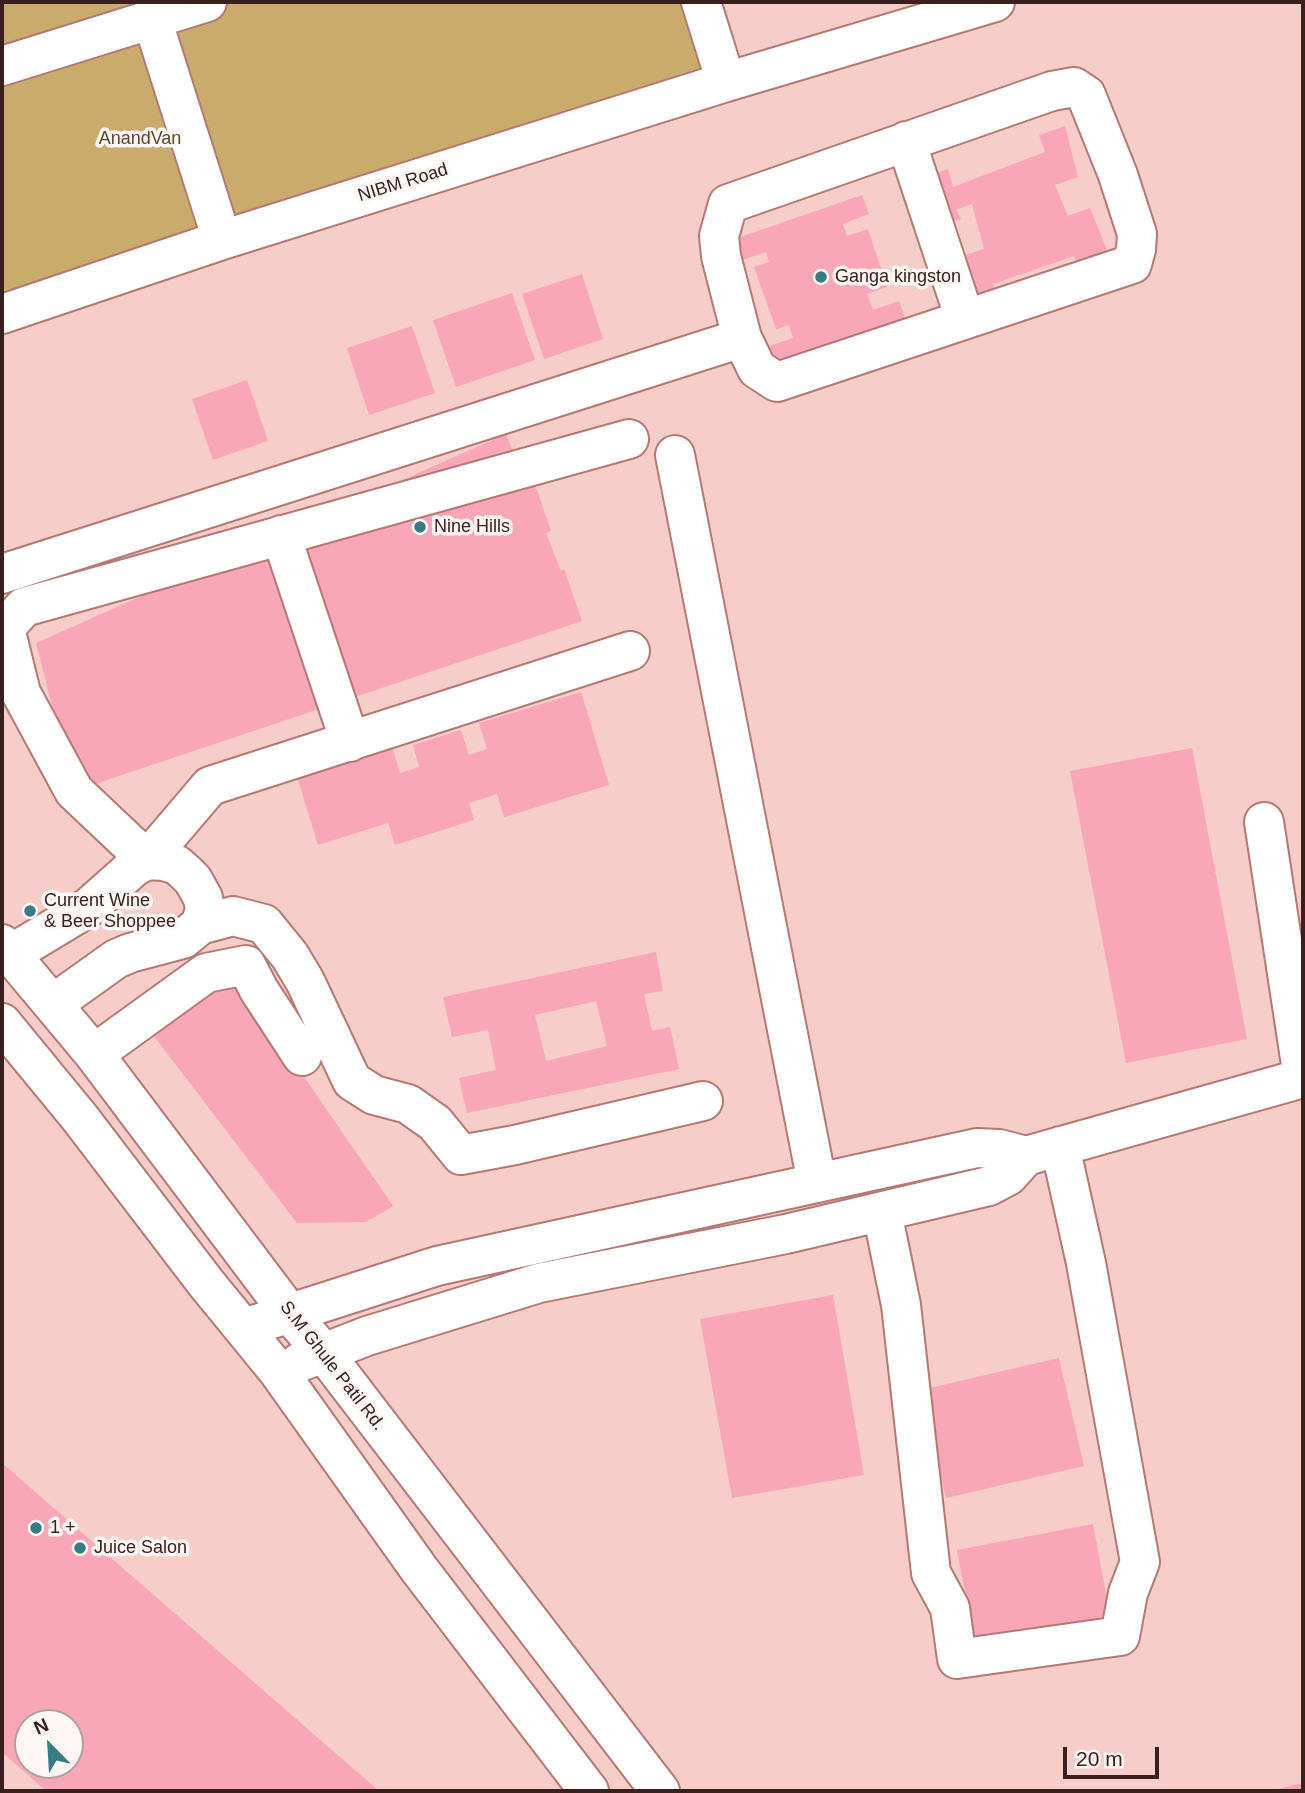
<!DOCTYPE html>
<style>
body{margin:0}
#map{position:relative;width:1305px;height:1793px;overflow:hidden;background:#f6cdc8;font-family:Arial,sans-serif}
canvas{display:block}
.frame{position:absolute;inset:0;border:4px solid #39201e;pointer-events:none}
.north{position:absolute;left:14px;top:1709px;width:70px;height:70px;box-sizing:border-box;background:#fff7f6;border:2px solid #b0a1a0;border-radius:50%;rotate:336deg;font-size:19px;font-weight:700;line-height:28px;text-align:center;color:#39201e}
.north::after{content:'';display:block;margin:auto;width:24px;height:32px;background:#357d85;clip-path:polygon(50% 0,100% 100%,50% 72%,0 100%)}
.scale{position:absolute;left:1063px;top:1747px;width:96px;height:32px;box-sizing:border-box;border:4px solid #39201e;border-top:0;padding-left:9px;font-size:21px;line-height:24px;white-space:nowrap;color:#39201e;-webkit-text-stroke:5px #fff7f6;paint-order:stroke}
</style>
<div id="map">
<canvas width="1305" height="1793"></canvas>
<div class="frame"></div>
<div class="north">N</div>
<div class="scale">20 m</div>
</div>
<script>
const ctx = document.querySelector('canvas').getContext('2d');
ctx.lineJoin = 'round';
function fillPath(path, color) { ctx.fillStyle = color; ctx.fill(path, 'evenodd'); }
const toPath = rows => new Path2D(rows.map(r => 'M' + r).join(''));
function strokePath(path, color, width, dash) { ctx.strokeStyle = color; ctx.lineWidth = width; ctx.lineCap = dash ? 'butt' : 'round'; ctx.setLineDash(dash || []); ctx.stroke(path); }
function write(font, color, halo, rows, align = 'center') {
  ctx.font = font + ' Arial,sans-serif'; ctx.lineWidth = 7; ctx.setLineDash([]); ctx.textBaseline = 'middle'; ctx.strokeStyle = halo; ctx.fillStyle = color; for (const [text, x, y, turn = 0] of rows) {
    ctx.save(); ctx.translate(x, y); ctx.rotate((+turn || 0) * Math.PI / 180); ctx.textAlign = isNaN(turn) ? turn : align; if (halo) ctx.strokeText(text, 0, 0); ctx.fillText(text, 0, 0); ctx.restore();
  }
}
fillPath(toPath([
 [2,2,683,2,714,108,2,323]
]), '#c9ac6c');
fillPath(toPath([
 [1065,126,1078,177,1055,185,1068,216,1090,208,1111,260,1079,272,1074,256,993,284,998,300,978,307,960,257,984,249,972,204,956,210,961,219,945,225,928,176,948,169,953,187,1045,152,1039,135],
 [862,195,869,214,843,224,847,236,868,229,887,287,867,294,873,310,899,301,909,329,775,375,766,347,793,338,789,325,776,329,754,267,769,262,766,252,736,262,729,241],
 [582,274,603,339,544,359,522,294],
 [512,293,535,360,456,387,433,320],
 [412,326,435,393,369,415,347,348],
 [247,380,268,441,213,460,192,399],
 [506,434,526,484,534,481,551,531,546,533,561,571,564,569,582,621,74,791,36,643],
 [581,692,609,785,504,817,497,794,469,803,474,820,395,845,388,823,318,845,295,770,390,740,400,773,419,767,413,745,461,730,469,755,487,749,479,723],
 [1192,748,1247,1039,1126,1063,1070,771],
 [656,952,663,991,644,994,652,1031,670,1027,679,1069,467,1113,459,1078,496,1070,488,1030,452,1037,443,997],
 [596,1001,607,1046,546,1061,535,1015],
 [236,978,393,1206,366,1222,297,1223,153,1035],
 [833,1295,864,1475,732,1498,700,1319],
 [1059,1358,1084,1466,946,1498,921,1390],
 [2,1463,379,1791,46,1791,2,1752],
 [28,1723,70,1723,70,1765,28,1765],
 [1093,1524,1110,1616,974,1641,957,1550],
 [1303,1783,1303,1791,1274,1791,1274,1790]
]), '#f9a6b8');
const minor = toPath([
 [152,19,222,240],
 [2,66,207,2],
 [726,82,995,2],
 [906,141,965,319],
 [2,314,222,240,726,82,701,2],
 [675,455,817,1183],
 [281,535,350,742],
 [2,574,742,338,721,256,719,236,728,204,1052,91,1074,87,1086,95,1118,175,1137,234,1136,249,1132,264,777,382,757,369,742,338],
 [1264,822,1303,1078],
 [200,925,233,916,264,924,290,956,305,981,352,1081,374,1095,408,1104,435,1123,461,1155,515,1145,703,1101],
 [2,944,94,1054,290,1314,324,1353,660,1791],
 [11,954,89,907,134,867,147,860,210,786,630,651],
 [53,1004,116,959,130,953,183,939,200,925,205,910,203,898,193,880,185,872,177,865,164,861,147,860,74,791,21,693,5,628,24,607,629,439],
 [2,1023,80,1118,206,1283,278,1371,419,1569,589,1791],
 [94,1054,206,973,246,965,259,990,302,1056],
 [882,1212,901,1305,931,1573,950,1608,957,1659,1120,1636,1128,1593,1140,1562,1086,1263,1060,1146],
 [244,1328,437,1266,977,1148,999,1149,1026,1156,1303,1078],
 [300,1362,367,1336,539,1283,786,1234,989,1186,1008,1176,1026,1156]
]);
strokePath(minor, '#b67872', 42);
strokePath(minor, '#fff', 38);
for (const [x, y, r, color] of [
 [821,277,7,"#357d85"],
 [420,527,7,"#357d85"],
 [30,911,7,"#357d85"],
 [36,1528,7,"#357d85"],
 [80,1548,7,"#357d85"]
]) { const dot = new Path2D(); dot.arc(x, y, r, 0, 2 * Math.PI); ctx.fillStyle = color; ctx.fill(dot); strokePath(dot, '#fff7f6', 2.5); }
write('18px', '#5a4820', '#fff7f6', [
 ["AnandVan",140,139]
]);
write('18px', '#39201e', '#fff7f6', [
 ["NIBM Road",403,183,-17],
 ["S.M Ghule Patil Rd.",332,1366,52]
]);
write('18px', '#39201e', '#fff7f6', [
 ["Ganga kingston",835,277],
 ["Nine Hills",434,527],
 ["Current Wine",44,901],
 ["& Beer Shoppee",44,922],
 ["1 +",50,1528],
 ["Juice Salon",94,1548]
], 'left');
</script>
